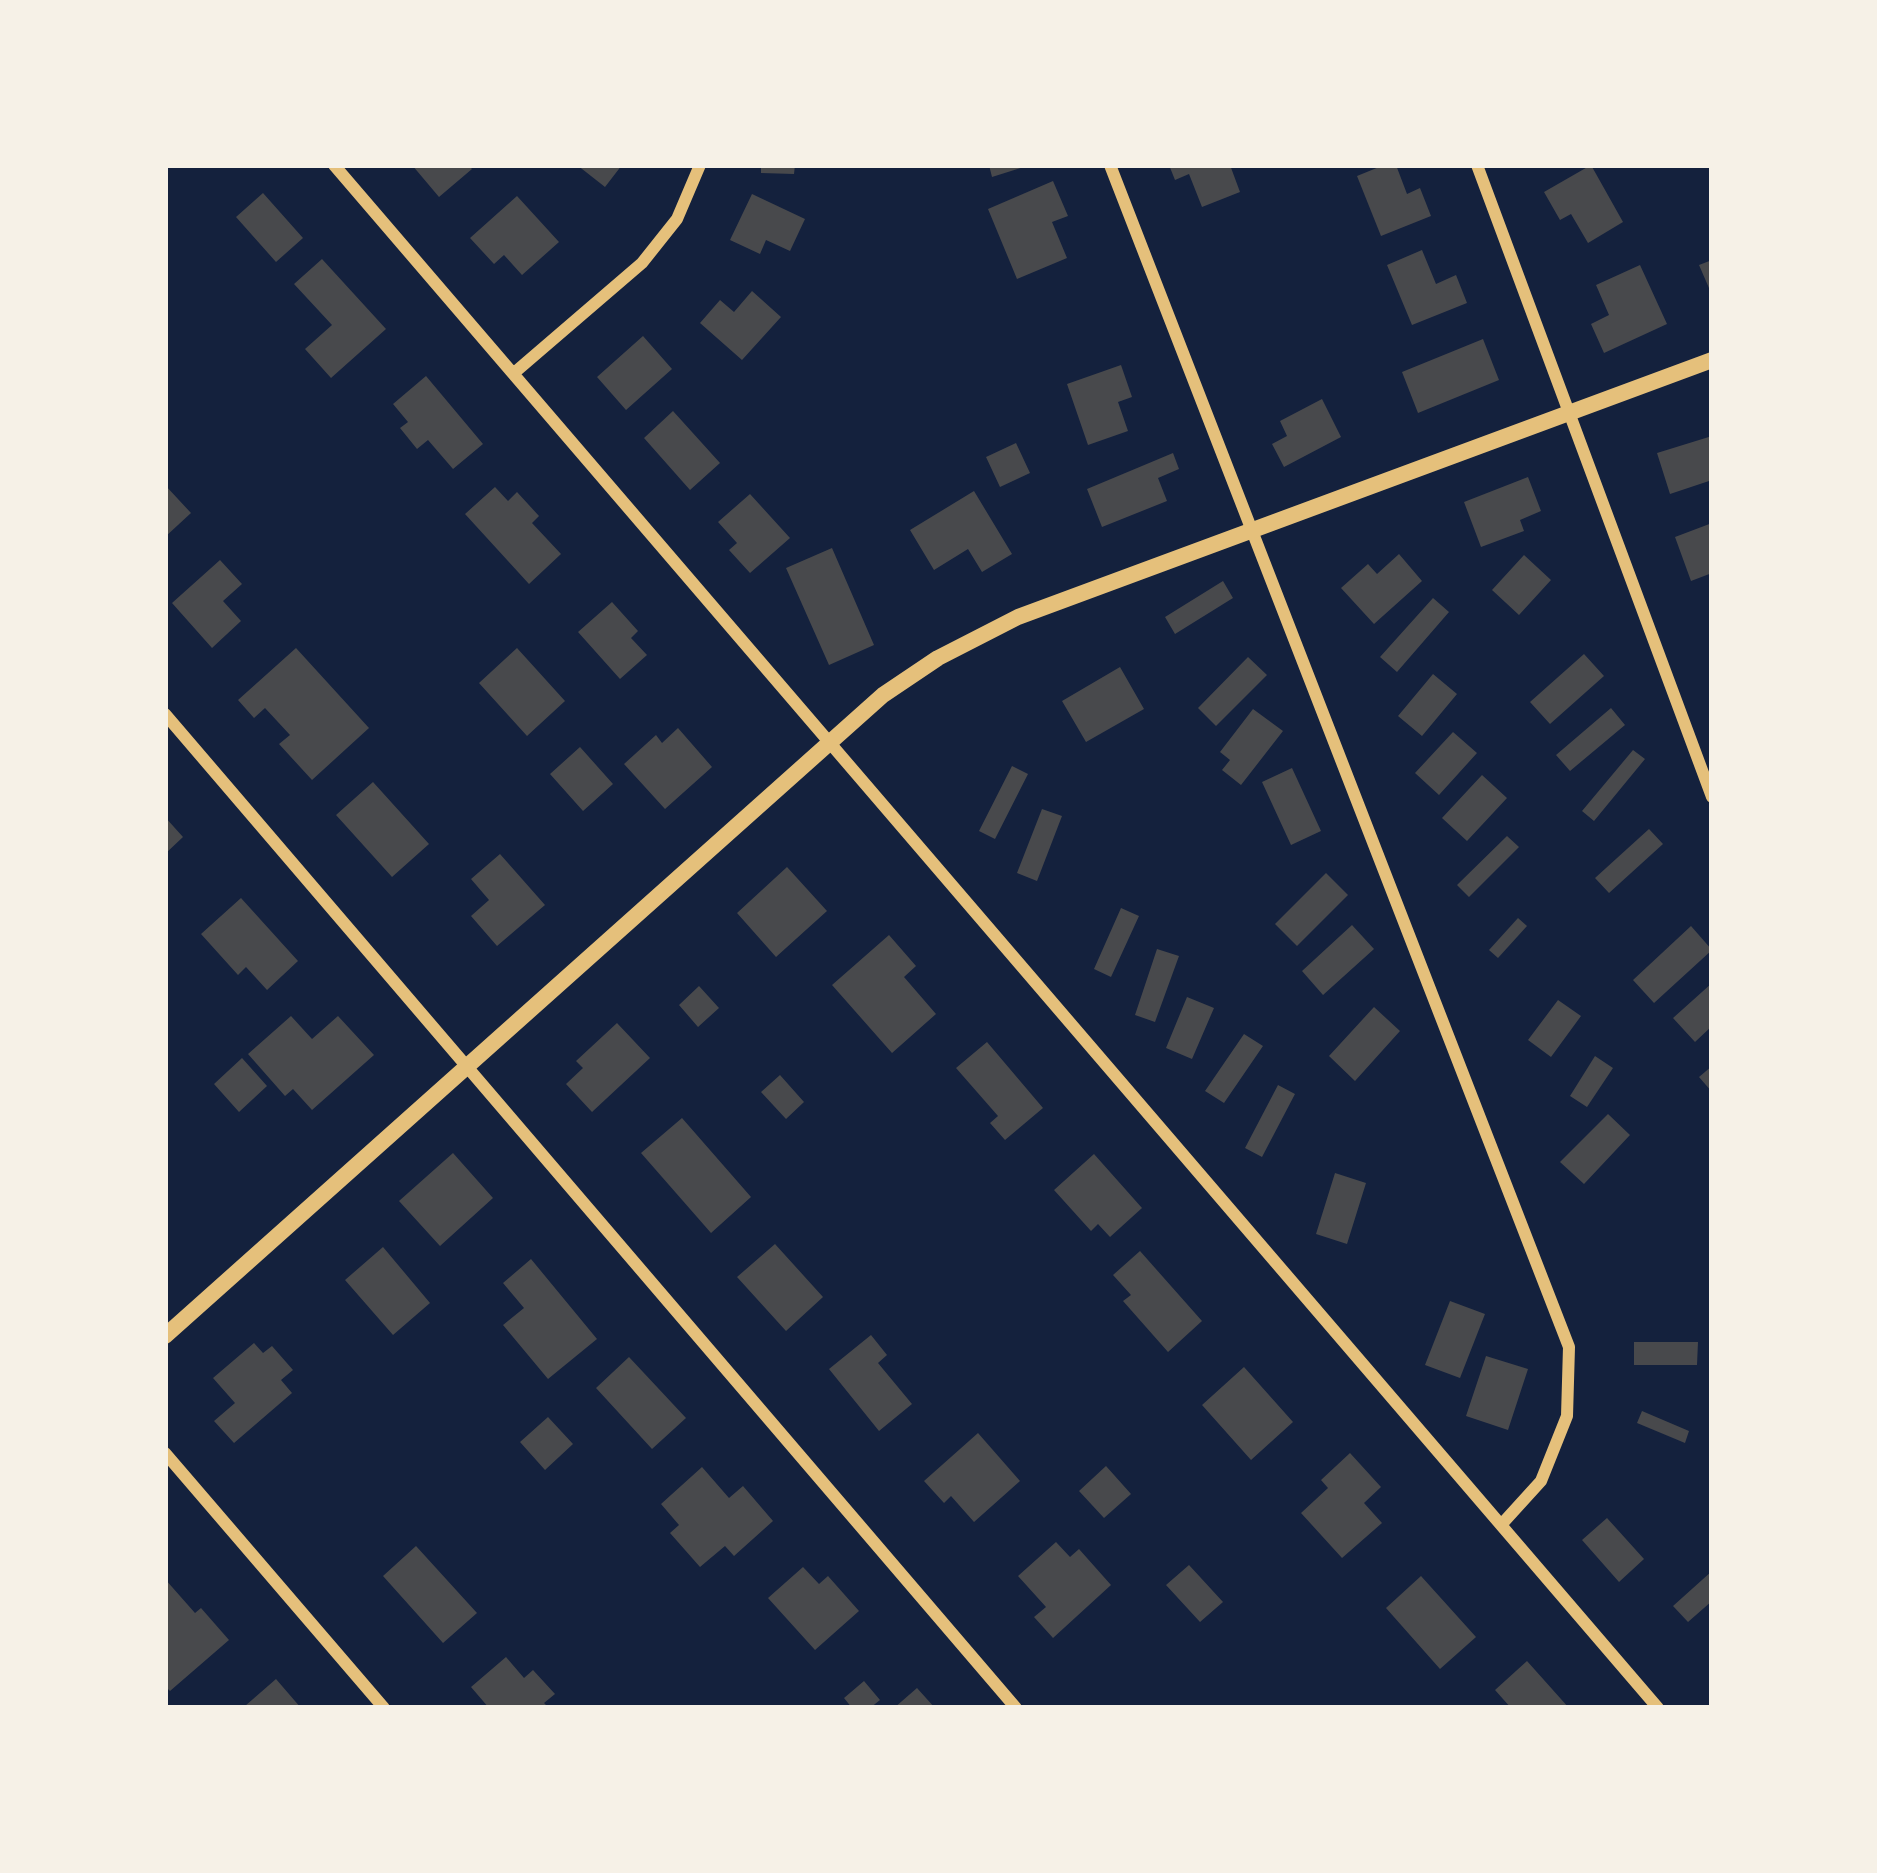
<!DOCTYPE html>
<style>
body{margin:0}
#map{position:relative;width:1877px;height:1873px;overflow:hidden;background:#14213d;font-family:Inter,sans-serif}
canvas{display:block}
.frame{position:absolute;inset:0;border:168px solid #f6f1e7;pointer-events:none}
</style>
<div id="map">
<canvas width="1877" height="1873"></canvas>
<div class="frame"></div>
</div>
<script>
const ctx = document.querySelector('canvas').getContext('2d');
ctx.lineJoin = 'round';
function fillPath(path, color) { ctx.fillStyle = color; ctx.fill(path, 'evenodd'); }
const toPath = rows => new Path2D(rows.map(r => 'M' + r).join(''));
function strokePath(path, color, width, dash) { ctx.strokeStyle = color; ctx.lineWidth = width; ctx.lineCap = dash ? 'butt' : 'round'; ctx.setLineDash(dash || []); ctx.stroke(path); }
fillPath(toPath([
 [412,165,468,165,472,169,439,197],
 [577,165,622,165,605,187],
 [761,165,795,165,794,174,761,173],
 [989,165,1027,165,1027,166,992,177],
 [1169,165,1230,165,1240,192,1202,207,1189,174,1175,180],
 [1384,165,1396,165,1407,194,1420,188,1431,216,1381,236,1357,176],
 [1591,165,1623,222,1588,243,1571,214,1560,220,1544,192],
 [1053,181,1068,216,1052,222,1067,258,1017,279,988,209],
 [263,193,303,238,276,262,236,217],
 [752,194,805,219,790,251,766,240,760,254,730,240],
 [517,196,559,242,522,275,504,255,494,264,470,238],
 [1422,250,1436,284,1456,275,1467,303,1412,325,1387,265],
 [322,259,386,329,331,378,305,349,332,325,294,284],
 [1712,260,1712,295,1699,265],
 [1640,265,1667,324,1604,353,1591,324,1609,315,1596,285],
 [752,291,781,317,742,360,700,323,720,300,734,312],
 [643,336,672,369,626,410,597,377],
 [1483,339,1499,380,1418,413,1402,372],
 [1121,365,1132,397,1118,402,1128,431,1088,445,1067,384],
 [426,376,483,444,453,469,428,440,417,449,400,428,408,422,393,404],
 [1322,399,1341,437,1284,467,1272,444,1287,436,1280,421],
 [673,411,720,463,690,490,644,438],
 [1712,436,1712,480,1670,494,1657,453],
 [1016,443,1030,473,1000,487,986,457],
 [1173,453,1179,469,1158,478,1167,501,1102,527,1087,489],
 [1528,477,1541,511,1520,520,1524,531,1481,547,1464,502],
 [165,485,191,513,165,537],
 [495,487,508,501,517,492,539,516,532,523,561,554,529,584,465,514],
 [974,491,1012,554,982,572,968,549,934,570,910,530],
 [750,494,790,538,750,573,729,550,737,543,718,522],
 [1712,523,1712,573,1691,581,1675,537],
 [832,548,874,645,829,665,786,568],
 [1399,554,1422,581,1374,624,1341,588,1368,564,1377,574],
 [1524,555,1551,580,1519,615,1492,590],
 [220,560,242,584,223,601,241,621,212,648,172,603],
 [1223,581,1233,598,1175,634,1165,617],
 [1433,598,1449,612,1397,672,1380,657],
 [612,602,638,631,631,638,647,655,620,679,578,632],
 [296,648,369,728,312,780,279,744,290,735,265,708,254,718,238,700],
 [517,648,565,701,527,736,479,683],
 [1584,654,1604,676,1550,724,1530,702],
 [1248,657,1267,675,1216,726,1198,708],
 [1120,667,1144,709,1086,742,1062,701],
 [1433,674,1457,694,1422,736,1398,716],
 [1611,708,1625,725,1570,771,1556,755],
 [1253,709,1283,731,1241,785,1222,770,1230,760,1220,752],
 [678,728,712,767,665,809,624,764,656,735,662,743],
 [1453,732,1477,753,1439,795,1415,773],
 [580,747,613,784,583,811,550,774],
 [1633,750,1645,759,1594,821,1582,811],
 [1012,766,1028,774,995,839,979,831],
 [1292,768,1321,831,1291,845,1262,782],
 [1482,775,1507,798,1467,841,1442,818],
 [373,782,429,844,392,877,336,815],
 [1042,809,1062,816,1037,881,1017,873],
 [165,817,183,837,165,854],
 [1649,829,1663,844,1609,893,1595,878],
 [1507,836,1519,847,1469,897,1457,885],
 [500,854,545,905,497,946,471,916,489,900,471,879],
 [787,867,827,911,776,957,737,913],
 [1326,873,1348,895,1297,946,1275,924],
 [241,898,298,961,267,990,246,967,238,975,201,934],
 [1121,908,1139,916,1111,977,1094,969],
 [1518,918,1527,926,1498,958,1489,950],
 [1352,925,1374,949,1323,995,1302,971],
 [1691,926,1712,950,1654,1003,1633,980],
 [889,935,916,966,904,977,936,1014,892,1053,832,985],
 [1157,949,1179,956,1155,1022,1135,1015],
 [1712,983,1712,1026,1695,1042,1673,1018],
 [699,986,719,1008,698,1027,679,1005],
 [1187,997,1214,1008,1192,1059,1166,1048],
 [1558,1000,1581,1016,1551,1057,1528,1040],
 [1374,1007,1400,1031,1355,1081,1329,1056],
 [291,1016,312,1039,338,1016,374,1055,312,1110,293,1089,285,1096,248,1054],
 [617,1023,650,1058,592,1112,566,1084,583,1068,576,1061],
 [1244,1034,1263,1046,1224,1103,1205,1091],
 [987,1042,1043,1108,1005,1140,990,1123,998,1116,956,1068],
 [1595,1056,1613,1068,1587,1107,1570,1096],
 [242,1058,267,1086,239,1112,214,1084],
 [1712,1066,1712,1092,1699,1077],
 [780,1075,804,1102,786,1119,761,1092],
 [1278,1085,1295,1094,1262,1157,1245,1148],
 [1608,1114,1630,1135,1584,1184,1560,1162],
 [682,1118,751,1197,711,1233,641,1153],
 [453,1153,493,1198,440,1246,399,1201],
 [1094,1154,1142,1208,1110,1237,1098,1224,1091,1231,1054,1190],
 [1335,1173,1366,1183,1347,1244,1316,1234],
 [775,1244,823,1297,786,1331,737,1277],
 [383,1247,430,1303,393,1335,345,1280],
 [1140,1251,1202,1321,1168,1352,1123,1301,1131,1295,1113,1275],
 [531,1259,597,1339,548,1379,503,1325,524,1308,503,1283],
 [1450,1301,1485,1314,1460,1378,1425,1365],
 [871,1335,887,1355,878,1363,912,1404,879,1431,829,1369],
 [1634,1342,1698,1342,1697,1365,1634,1365],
 [254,1343,263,1353,272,1346,293,1370,281,1380,292,1393,234,1443,214,1421,235,1403,213,1378],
 [1486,1356,1528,1369,1508,1430,1466,1416],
 [629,1357,686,1418,652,1449,596,1388],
 [1244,1367,1293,1422,1251,1460,1202,1405],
 [1642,1411,1689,1431,1685,1443,1637,1423],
 [548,1417,573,1444,545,1470,520,1442],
 [978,1433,1020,1481,974,1522,951,1496,944,1503,924,1481],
 [1350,1453,1381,1487,1364,1503,1382,1523,1342,1558,1301,1513,1328,1488,1321,1480],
 [1106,1466,1131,1494,1104,1518,1079,1491],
 [702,1467,729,1498,743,1486,773,1521,734,1556,725,1546,700,1567,670,1533,679,1525,661,1504],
 [1607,1518,1644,1559,1619,1582,1582,1540],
 [1056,1542,1070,1557,1079,1549,1111,1585,1053,1638,1034,1617,1046,1607,1018,1576],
 [416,1546,477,1613,443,1643,383,1576],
 [1189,1565,1223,1602,1200,1622,1166,1585],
 [803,1567,819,1584,828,1576,859,1611,815,1650,768,1598],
 [1712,1571,1712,1601,1688,1622,1673,1606],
 [1421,1576,1476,1637,1440,1669,1386,1608],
 [165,1579,195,1613,201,1608,229,1640,170,1691,165,1686],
 [506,1657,524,1678,533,1670,555,1694,544,1703,549,1708,489,1708,471,1687],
 [1527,1661,1569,1708,1511,1708,1495,1690],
 [276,1679,301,1708,248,1708,245,1706],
 [864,1681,880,1700,870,1708,852,1708,844,1698],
 [917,1688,935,1708,894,1708]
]), '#48494c');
strokePath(toPath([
 [334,165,1658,1708],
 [1110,165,1569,1347,1567,1416,1541,1481,1501,1525],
 [1477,165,1712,797],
 [514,373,642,263,677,219,700,165],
 [165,714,1016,1708],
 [165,1453,384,1708]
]), '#e5c07b', 12);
strokePath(toPath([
 [165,1336,883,695,938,658,1018,617,1712,360]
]), '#e5c07b', 16);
</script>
